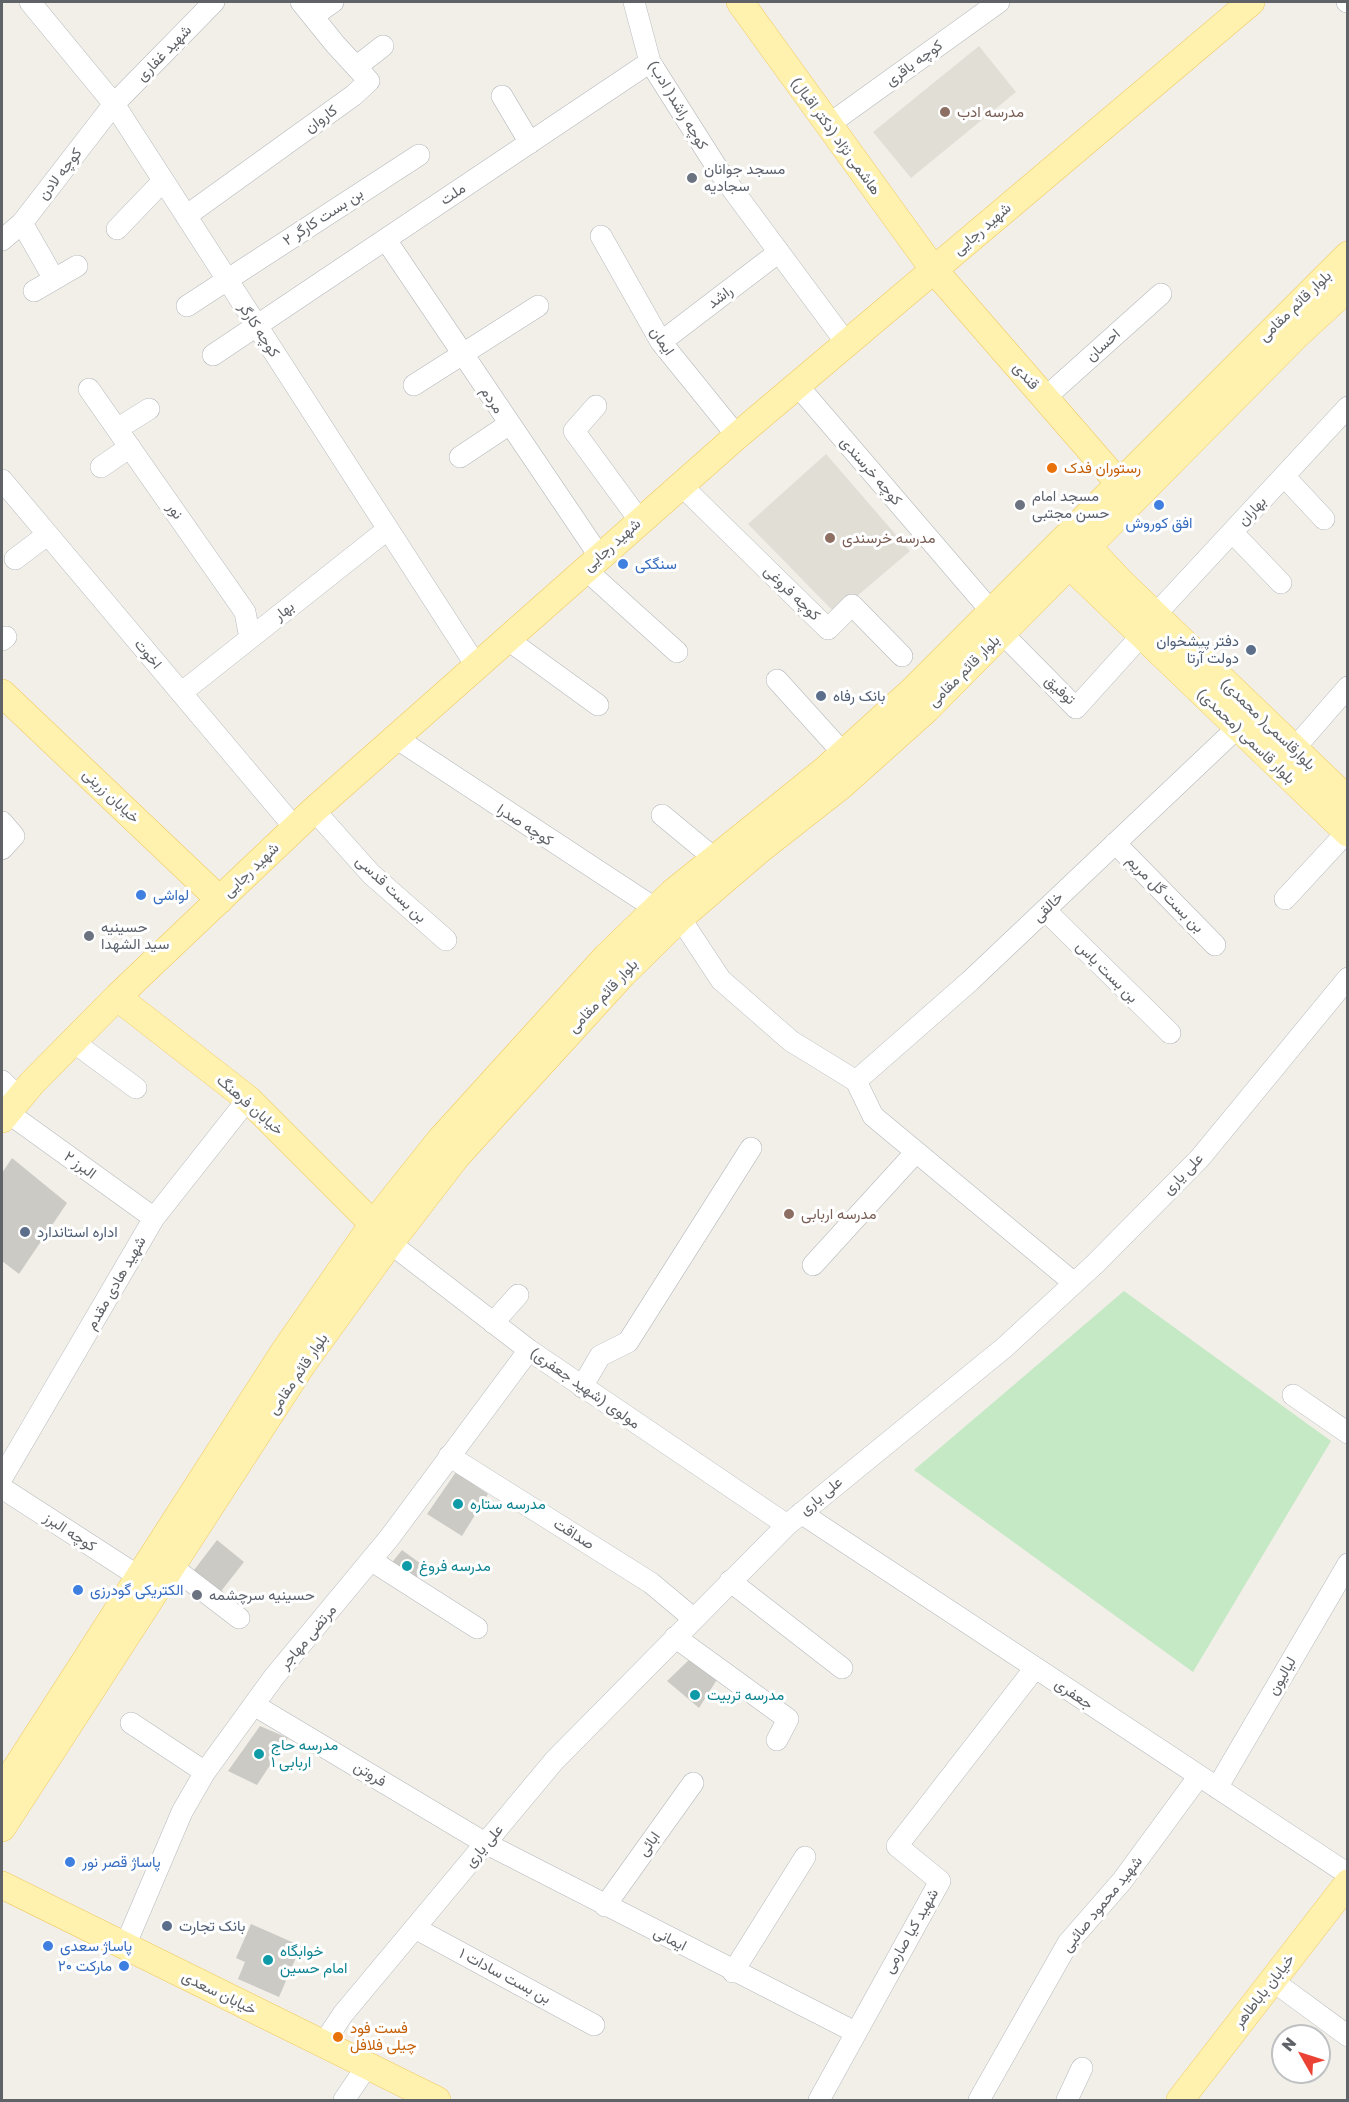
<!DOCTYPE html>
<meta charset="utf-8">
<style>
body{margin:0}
#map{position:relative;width:1349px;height:2102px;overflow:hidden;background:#f1efe8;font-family:"Golos Text",sans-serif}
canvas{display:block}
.frame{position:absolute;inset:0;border:3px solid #5f6368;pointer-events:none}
.north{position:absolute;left:1271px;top:2024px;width:60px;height:60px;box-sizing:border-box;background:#fff;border:2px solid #bfc1c3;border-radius:50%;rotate:309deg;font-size:16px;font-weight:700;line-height:24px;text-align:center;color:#5f6368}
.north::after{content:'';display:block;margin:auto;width:21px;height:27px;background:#ea4335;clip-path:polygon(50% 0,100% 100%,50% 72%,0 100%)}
</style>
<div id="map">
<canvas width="1349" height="2102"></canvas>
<div class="frame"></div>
<div class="north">N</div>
</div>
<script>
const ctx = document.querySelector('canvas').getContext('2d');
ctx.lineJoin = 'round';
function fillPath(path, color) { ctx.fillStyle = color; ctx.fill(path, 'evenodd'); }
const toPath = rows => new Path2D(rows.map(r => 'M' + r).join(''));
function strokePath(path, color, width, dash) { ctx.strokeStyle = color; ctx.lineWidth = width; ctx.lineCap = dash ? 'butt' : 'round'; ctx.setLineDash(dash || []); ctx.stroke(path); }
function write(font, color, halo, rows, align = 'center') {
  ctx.font = font + ' "Golos Text",Vazirmatn,sans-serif'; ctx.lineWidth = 6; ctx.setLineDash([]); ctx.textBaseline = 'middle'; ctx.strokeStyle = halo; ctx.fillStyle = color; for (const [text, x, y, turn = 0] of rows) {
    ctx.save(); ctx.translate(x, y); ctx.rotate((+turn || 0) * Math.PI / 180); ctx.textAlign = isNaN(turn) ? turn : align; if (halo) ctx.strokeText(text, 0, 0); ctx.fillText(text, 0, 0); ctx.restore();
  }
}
fillPath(toPath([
 [979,46,1016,92,911,178,873,132],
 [826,454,910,551,836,614,748,524]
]), '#e1ded6');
fillPath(toPath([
 [1124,1291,1331,1441,1193,1672,914,1470]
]), '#c5e8c5');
fillPath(toPath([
 [12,1158,67,1203,19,1274,2,1261,2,1173],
 [456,1472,488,1494,462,1536,427,1514],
 [217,1540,244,1562,218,1595,191,1574],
 [402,1550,424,1566,414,1582,389,1566],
 [692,1657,718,1678,699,1708,667,1681],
 [260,1726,288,1738,257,1785,228,1771],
 [251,1924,301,1946,279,1997,238,1979,245,1962,236,1958]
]), '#cccac5');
const minor = toPath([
 [30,2,114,104,477,667],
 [634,2,650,62,721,174,847,344],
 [1347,2,1348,2],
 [313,16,333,2],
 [356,67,383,46],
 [502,96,530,143],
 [828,125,999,2],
 [186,216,354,95,369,81,335,44,301,2],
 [22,223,54,279],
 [117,229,163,181],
 [601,236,661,342,737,436],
 [2,240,22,223,114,104,214,2],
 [386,240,600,557],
 [34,291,77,266],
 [187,306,419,155],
 [661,342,779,252],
 [213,355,650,62],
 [414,385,538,306],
 [798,386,991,611],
 [89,389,245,612,250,638],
 [1046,397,1161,294],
 [596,406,574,431,640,521],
 [117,429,149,409],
 [460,457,508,425],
 [101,467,130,447],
 [1284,476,1324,519],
 [2,480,295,828],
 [681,485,828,629,852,605,902,656],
 [1232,532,1281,583],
 [15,559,47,535],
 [585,569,677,652],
 [1156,614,1348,407],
 [1002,633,1076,708,1141,636],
 [507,639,598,705],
 [2,640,6,637],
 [777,680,843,753],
 [181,693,388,529],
 [396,738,656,909],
 [1293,750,1348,687],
 [314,810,371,874,446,940],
 [662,815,714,858],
 [2,822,14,836,2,849],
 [1115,843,1215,945],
 [1285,899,1347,832],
 [1045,910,1170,1033],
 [680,918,721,980,791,1041,856,1081,873,1116,1074,1283],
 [72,1041,136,1088],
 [2,1081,19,1098],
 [856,1081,970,981,1237,728],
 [7,1112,154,1218],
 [390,1243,529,1350,787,1525],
 [813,1265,916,1152],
 [493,1323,518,1295],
 [582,1387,600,1356,628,1342,751,1148],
 [1293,1395,1348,1433],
 [449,1456,651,1583,694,1619],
 [2,1478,154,1218,248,1099],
 [2,1488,138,1576],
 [801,1513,1348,1874],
 [372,1561,477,1628],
 [171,1566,239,1618],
 [730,1581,842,1668],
 [675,1637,788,1719,777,1740],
 [254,1705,485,1843,855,2032],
 [131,1723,205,1772],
 [1217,1788,1348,1564],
 [605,1906,693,1783],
 [415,1928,594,2025],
 [125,1946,182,1812,205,1772,274,1677,390,1537,529,1350],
 [733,1972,805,1857],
 [1273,1981,1348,2036],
 [323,2044,343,2014,554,1761,787,1525,1005,1347,1095,1264,1200,1158,1348,978],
 [344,2100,367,2066],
 [819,2100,940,1881,897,1846,1035,1668],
 [979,2100,1068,1943,1122,1881,1199,1776],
 [1067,2100,1082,2068]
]);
const major = toPath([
 [740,2,934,270,1118,482],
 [1087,546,1122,583,1348,800],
 [1068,564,1348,833],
 [2,693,220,900],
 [117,997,248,1099,373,1224],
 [2,1119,32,1083,117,997,314,810,737,436,1251,2],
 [2,1790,285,1350,373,1224,440,1140,606,957,672,893,826,769,911,692,1348,255],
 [2,1828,304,1362,390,1243,457,1156,623,974,680,918,757,852,841,786,927,709,1297,335,1348,288],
 [2,1885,437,2100],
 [1180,2100,1348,1883]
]);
strokePath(minor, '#b5b8bc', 22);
strokePath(major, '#f2c960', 28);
strokePath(minor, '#fff', 21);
strokePath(major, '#fff2af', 27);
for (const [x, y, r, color] of [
 [945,112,6,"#8d6e63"],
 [692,178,6,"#6b7280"],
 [1052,468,6,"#e8710a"],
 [1020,505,6,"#6b7280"],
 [1159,505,6,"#3f7fe0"],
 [830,538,6,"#8d6e63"],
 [623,564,6,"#3f7fe0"],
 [1251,650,6,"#5c6f8a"],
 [821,696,6,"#5c6f8a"],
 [141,895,6,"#3f7fe0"],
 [89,936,6,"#6b7280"],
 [789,1214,6,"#8d6e63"],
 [25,1232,6,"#5c6f8a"],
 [458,1504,6,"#0f9aa8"],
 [407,1566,6,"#0f9aa8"],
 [78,1590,6,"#3f7fe0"],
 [197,1595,6,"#6b7280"],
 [695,1695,6,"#0f9aa8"],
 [259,1754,6,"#0f9aa8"],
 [70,1862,6,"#3f7fe0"],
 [167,1926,6,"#5c6f8a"],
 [48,1946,6,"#3f7fe0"],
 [268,1960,6,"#0f9aa8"],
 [124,1966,6,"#3f7fe0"],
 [338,2037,6,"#e8710a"]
]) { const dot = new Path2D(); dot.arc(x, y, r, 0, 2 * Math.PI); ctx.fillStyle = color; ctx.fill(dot); strokePath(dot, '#fff', 2); }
write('15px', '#5f6368', '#fff', [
 ["شهید غفاری",164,53,-46],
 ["کوچه باقری",914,63,-36],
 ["کوچه راشد( ادب)",678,105,59],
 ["کاروان",321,119,-36],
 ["هاشمی نژاد (دکتر اقبال)",836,136,54],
 ["کوچه لادن",60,174,-52],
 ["ملت",453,194,-34],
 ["بن بست کارگر ۲",323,217,-33],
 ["شهید رجایی",982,229,-41],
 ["راشد",720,297,-37],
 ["بلوار قائم مقامی",1295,306,-44],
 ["کوچه کارگر",259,330,57],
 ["ایمان",662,341,56],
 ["احسان",1103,345,-42],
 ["قندی",1026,376,48],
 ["مردم",492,400,56],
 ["کوچه خرسندی",871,471,49],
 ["نور",175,511,55],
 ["بهاران",1252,511,-47],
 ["شهید رجایی",612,545,-42],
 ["کوچه فروغی",792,593,44],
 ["بهار",284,611,-38],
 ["اخوت",148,654,50],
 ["بلوار قائم مقامی",964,671,-45],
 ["توفیق",1060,690,42],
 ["بلوارقاسمی( محمدی)",1268,724,44],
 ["بلوار قاسمی (محمدی)",1246,736,44],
 ["خیابان زرینی",111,796,43],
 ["کوچه صدرا",525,825,33],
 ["شهید رجایی",251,870,-44],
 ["بن بست قدسی",391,889,43],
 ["بن بست گل مریم",1165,894,45],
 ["خالقی",1048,907,-44],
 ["بن بست یاس",1107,972,45],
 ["بلوار قائم مقامی",603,996,-47],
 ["خیابان فرهنگ",250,1105,41],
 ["البرز ۲",80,1165,36],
 ["علی یاری",1183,1174,-46],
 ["شهید هادی مقدم",116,1283,-60],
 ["بلوار قائم مقامی",298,1374,-56],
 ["مولوی (شهید جعفری)",585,1388,35],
 ["علی یاری",821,1496,-40],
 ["کوچه البرز",70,1532,33],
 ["صداقت",574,1534,32],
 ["مرتضی مهاجر",308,1637,-50],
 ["لیالیون",1282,1676,-60],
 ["جعفری",1074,1694,34],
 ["فروتن",370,1774,31],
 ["ابائی",649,1844,-54],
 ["علی یاری",484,1846,-50],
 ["شهید محمود صائبی",1102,1904,-51],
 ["شهید کیا صارمی",911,1931,-60],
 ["ایمانی",670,1939,27],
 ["بن بست سادات ۱",505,1976,28],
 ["خیابان باباطاهر",1264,1991,-52],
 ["خیابان سعدی",219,1993,26]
]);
write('15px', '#785e54', '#fff', [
 ["مدرسه ادب",957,112],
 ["مدرسه خرسندی",842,538],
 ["مدرسه اربابی",801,1214]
], 'left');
write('15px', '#5b616d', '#fff', [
 ["مسجد جوانان",704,169],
 ["سجادیه",704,186],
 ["مسجد امام",1032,496],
 ["حسن مجتبی",1032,513],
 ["حسینیه",101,927],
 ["سید الشهدا",101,944],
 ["حسینیه سرچشمه",209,1595]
], 'left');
write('15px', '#c56008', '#fff', [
 ["رستوران فدک",1064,468],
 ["فست فود",350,2028],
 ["چیلی فلافل",350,2045]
], 'left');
write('15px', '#366cbe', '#fff', [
 ["افق کوروش",1159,523,"center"],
 ["سنگکی",635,564],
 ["لواشی",153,895],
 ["الکتریکی گودرزی",90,1590],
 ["پاساژ قصر نور",82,1862],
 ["پاساژ سعدی",60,1946],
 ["مارکت ۲۰",112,1966,"right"]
], 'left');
write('15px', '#4e5e75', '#fff', [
 ["دفتر پیشخوان",1239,641,"right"],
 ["دولت آرتا",1239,658,"right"],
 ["بانک رفاه",833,696],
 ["اداره استاندارد",37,1232],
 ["بانک تجارت",179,1926]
], 'left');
write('15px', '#0d838f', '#fff', [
 ["مدرسه ستاره",470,1504],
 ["مدرسه فروغ",419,1566],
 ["مدرسه تربیت",707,1695],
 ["مدرسه حاج",271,1745],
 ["اربابی ۱",271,1762],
 ["خوابگاه",280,1951],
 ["امام حسین",280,1968]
], 'left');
</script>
